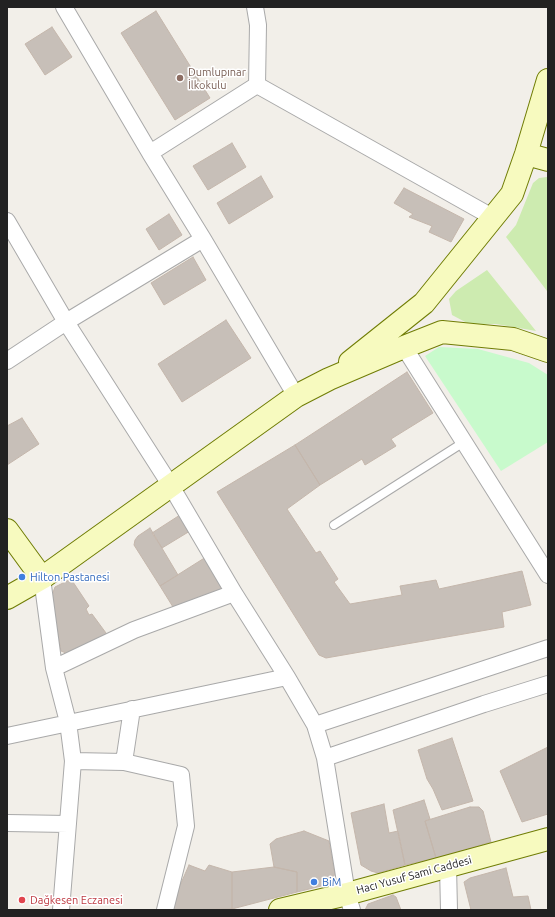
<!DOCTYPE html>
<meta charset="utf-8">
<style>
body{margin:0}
#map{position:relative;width:555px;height:917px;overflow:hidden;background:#f2efe9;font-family:Ubuntu,sans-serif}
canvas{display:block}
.frame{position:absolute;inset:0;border:8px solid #222;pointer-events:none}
</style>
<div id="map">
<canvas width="555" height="917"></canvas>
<div class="frame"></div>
</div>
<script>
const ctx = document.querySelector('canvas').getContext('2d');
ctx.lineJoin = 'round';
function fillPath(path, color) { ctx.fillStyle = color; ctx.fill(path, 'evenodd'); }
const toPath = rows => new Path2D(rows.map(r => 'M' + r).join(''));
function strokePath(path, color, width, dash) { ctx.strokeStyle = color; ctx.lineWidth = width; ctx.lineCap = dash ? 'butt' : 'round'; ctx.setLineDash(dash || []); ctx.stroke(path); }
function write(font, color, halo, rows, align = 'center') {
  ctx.font = font + ' Ubuntu,sans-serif'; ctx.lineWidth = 3; ctx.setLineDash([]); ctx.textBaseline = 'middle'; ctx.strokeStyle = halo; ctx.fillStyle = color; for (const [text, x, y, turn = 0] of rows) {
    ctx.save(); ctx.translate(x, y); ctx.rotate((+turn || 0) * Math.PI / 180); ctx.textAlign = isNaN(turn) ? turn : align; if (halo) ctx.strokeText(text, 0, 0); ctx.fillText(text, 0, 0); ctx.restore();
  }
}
fillPath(toPath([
 [547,177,548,179,547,291,506,237,516,225,533,183,539,178],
 [487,270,536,331,496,324,469,324,452,315,449,299,456,291]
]), '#cdebb0');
fillPath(toPath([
 [439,347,478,349,529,363,548,375,548,442,501,471,425,356]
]), '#c8facc');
const building = toPath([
 [156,11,210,98,175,120,121,33,156,11],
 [52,27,72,57,45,75,25,44,52,27],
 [232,143,246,167,208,190,193,166,232,143],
 [261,176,273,197,229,224,217,203,261,176],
 [404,188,464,219,451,242,429,232,432,226,409,217,413,214,394,203,404,188],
 [169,214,182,235,159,250,146,229,169,214],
 [193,257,206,280,164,305,151,283,193,257],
 [226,320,251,358,182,402,158,364,226,320],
 [407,372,433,413,391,439,396,446,365,465,362,459,320,485,295,445,407,372],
 [22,418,39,444,7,465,7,426,22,418],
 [295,445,320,485,287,509,316,553,320,551,338,579,334,582,350,604,402,595,400,586,436,580,439,589,522,571,531,605,502,612,504,627,326,658,319,655,217,492,295,445],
 [180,515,190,531,162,548,152,533,180,515],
 [150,528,178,575,160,586,134,545,135,540,138,536,150,528],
 [206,557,223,587,220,592,183,608,173,607,160,586,206,557],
 [71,579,89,606,86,609,89,615,92,614,106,633,104,640,71,655,61,651,51,598,55,587,71,579],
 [452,738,473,801,442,810,433,789,427,779,418,750,452,738],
 [548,747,548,814,522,822,500,771,548,747],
 [424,800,430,819,425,821,436,858,405,865,393,810,424,800],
 [384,804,389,833,398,831,405,865,378,873,371,871,361,865,351,813,384,804],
 [470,807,479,807,483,811,491,842,436,858,425,821,470,807],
 [304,831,329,841,335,874,329,884,297,892,297,872,274,867,270,844,276,839,304,831],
 [189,865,205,871,209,865,232,872,232,909,173,910,178,890,189,865],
 [274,867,297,872,297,892,232,909,232,872,274,867],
 [506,868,513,897,528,896,531,910,471,910,464,882,470,878,506,868],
 [393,895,396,897,401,910,365,910,368,904,393,895]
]);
fillPath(building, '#c7bfb8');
strokePath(building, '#c4b6ab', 1);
const lane = toPath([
 [334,525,464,442]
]);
const street = toPath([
 [64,7,150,153],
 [255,7,258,25,257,85,494,218],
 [257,85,150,153,203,239,296,396],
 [7,221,66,322,171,486,234,593,287,677,315,725,548,648],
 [404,347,548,575],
 [7,361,66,322,203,239],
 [42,578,54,668,68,722,73,761,61,910],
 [54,668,134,630,234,593],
 [315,725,325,758,347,894,352,910],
 [7,736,287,677],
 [325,758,484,704,548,684],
 [73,761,124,762,181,775,186,826,165,910],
 [124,762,132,709],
 [7,823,68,824],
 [448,866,449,910]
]);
const secondary = toPath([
 [526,154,548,160],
 [350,362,424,303,512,194,526,154,548,80],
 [7,530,42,578],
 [7,598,42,578,296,396,329,379,404,347,442,332,513,339,548,351],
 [280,910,347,894,548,839]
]);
strokePath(lane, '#a9a9a9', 10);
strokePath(street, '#a9a9a9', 18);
strokePath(secondary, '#707d05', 24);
strokePath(lane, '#fff', 8);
strokePath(street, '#fff', 16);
strokePath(secondary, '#f7fabf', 22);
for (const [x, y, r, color] of [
 [180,78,4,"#8d6e63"],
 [22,577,4,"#3f7fe0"],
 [314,882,4,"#3f7fe0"],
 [22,900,4,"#e0444e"]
]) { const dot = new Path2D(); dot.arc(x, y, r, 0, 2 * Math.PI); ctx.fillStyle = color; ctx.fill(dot); strokePath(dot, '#fff', 1.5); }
write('11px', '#785e54', '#fff', [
 ["Dumlupınar",188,72],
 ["İlkokulu",188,85]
], 'left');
write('11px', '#366cbe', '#fff', [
 ["Hilton Pastanesi",30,577],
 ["BiM",322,882]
], 'left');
write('11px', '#222', '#fff', [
 ["Hacı Yusuf Sami Caddesi",414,875,-15]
]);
write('11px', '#be3a42', '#fff', [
 ["Dağkesen Eczanesi",30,900]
], 'left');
</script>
